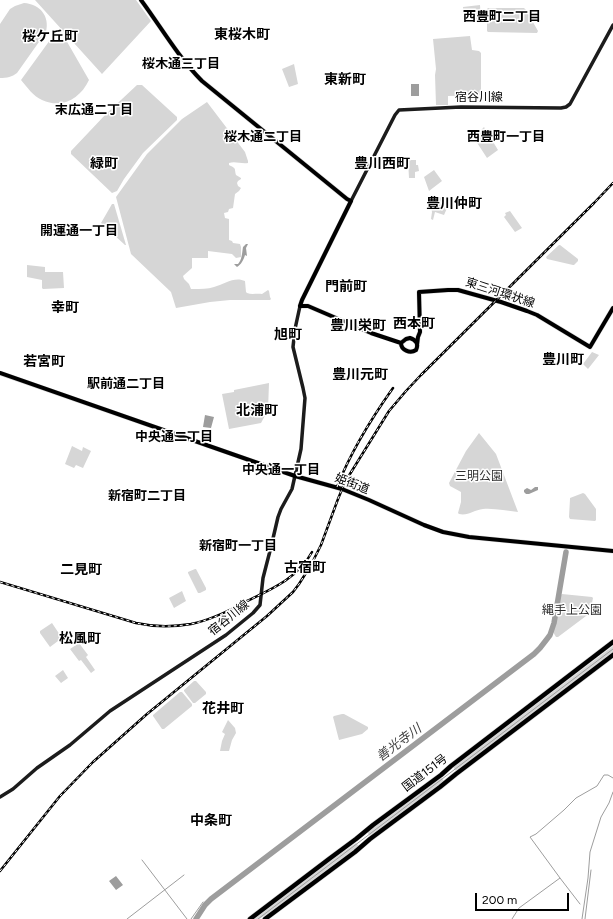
<!DOCTYPE html>
<meta charset="utf-8">
<style>
body{margin:0}
#map{position:relative;width:613px;height:919px;overflow:hidden;background:#fff;font-family:Figtree,sans-serif}
canvas{display:block}
.scale{position:absolute;left:475px;top:893px;width:94px;height:18px;box-sizing:border-box;border:2px solid #000;border-top:0;padding-left:5px;font-size:12px;line-height:14px;white-space:nowrap;color:#000;-webkit-text-stroke:3px #fff;paint-order:stroke}
</style>
<div id="map">
<canvas width="613" height="919"></canvas>
<div class="scale">200 m</div>
</div>
<script>
const g = document.querySelector('canvas').getContext('2d');
g.lineJoin = 'round';
function fill(path, color) {
  g.fillStyle = color;
  g.fill(path, 'evenodd');
}
function stroke(path, color, width, dash) {
  g.strokeStyle = color;
  g.lineWidth = width;
  g.lineCap = dash ? 'butt' : 'round';
  g.setLineDash(dash || []);
  g.stroke(path);
}
function write(font, color, halo, rows, align = 'center') {
  g.font = font + ' Figtree,"Noto Sans JP",sans-serif';
  g.lineWidth = 3;
  g.setLineDash([]);
  g.textBaseline = 'middle';
  g.strokeStyle = halo;
  g.fillStyle = color;
  for (const [text, x, y, turn = 0] of rows) {
    g.save();
    g.translate(x, y);
    g.rotate((+turn || 0) * Math.PI / 180);
    g.textAlign = isNaN(turn) ? turn : align;
    if (halo) g.strokeText(text, 0, 0);
    g.fillText(text, 0, 0);
    g.restore();
  }
}
const green = new Path2D(`
 M35,0H136L151,21L102,74Z
 M24,3C40,4 50,16 46,32L17,73C12,77 7,78 0,78V24L10,9L15,6Z
 M480,5L481,19L464,21L463,7Z
 M488,8H524L526,10L538,31L537,33L488,32L487,31V9Z
 M470,36L472,50L479,51L481,53V95L448,96V105H436L435,75L436,69L433,39Z
 M50,40H66L89,80C80,99 62,109 42,100C33,96 27,87 21,80Z
 M294,64L298,84L289,87L282,69Z
 M137,85H142L177,117V120L143,153L124,179L117,191L112,193L71,154V151L106,114Z
 M207,102L245,152L248,161V163C241,164 235,161 229,163V165C237,169 234,168 236,175L241,178V179L238,181L237,183L238,186L241,188L239,191L235,194L233,208L229,209L228,212L224,213L225,218L229,219V240L232,241L233,243L240,244L241,247V257L236,258L232,254L208,251V258H192V268L183,276L184,279L189,284L191,289H194C200,289 208,289 214,287C224,284 235,276 245,281L246,292L247,293C252,295 257,293 262,294L268,290L269,291L270,297L271,299L270,300H230L210,302L176,308L171,292L131,254L116,197L147,154L182,119Z
 M484,127L498,150L487,158L474,138Z
 M408,160H416V165H418L419,171L415,172V178H409Z
 M434,170L442,181L429,191L424,177Z
 M440,197L448,206L444,215L435,212L433,220L431,219L432,212L430,202Z
 M112,204H114L126,245H125L101,223Z
 M510,211L522,228L515,232L504,217L506,215L505,213Z
 M559,245H560L578,259V261L574,265H573L547,259L546,257Z
 M27,265L45,267V272H63L64,288L43,289L42,288V280L27,277Z
 M592,352L599,355L588,369L583,364Z
 M269,383L268,410L261,423L229,429L222,394L234,392V390Z
 M479,433L496,454L518,512C507,511 494,508 483,509C474,510 468,516 459,514L458,513L461,502V492L450,486L449,483L466,451Z
 M72,446L82,451L83,447L91,451L83,468L76,465L74,468L65,464Z
 M583,493L585,494L596,509V520L595,521L570,519L569,517L570,499V498Z
 M195,569H196L206,588V590L200,593H198L188,573V572Z
 M182,591L186,601L174,608L169,598Z
 M562,594L592,597L593,598L590,613L558,637H556L553,632L556,622L560,596Z
 M52,623L62,638L50,647L40,633V631Z
 M79,643L88,655L86,657L95,670L91,673L81,660L79,661L70,649Z
 M613,646V653L484,751L456,771L453,767Z
 M63,670L68,678L61,683L55,676Z
 M194,681H196L206,692V694L195,703H193L184,691V690Z
 M180,692H182L192,704V706L164,729H162L153,716V715Z
 M342,714H344L368,727V729L362,734L339,740L333,717L334,716Z
 M228,720L235,728L236,733L232,740L229,751H220L222,741L225,734L222,732Z
 M441,777L444,781L397,817L370,836L367,832L414,796L426,789Z
 M356,843L359,846L273,911L259,919H253L325,864L340,854Z`);
const water = new Path2D(`
 M411,84H419V96H411Z
 M246,244H248L246,248L247,256L245,255C244,259 241,265 237,267L234,264H238C242,260 242,253 243,247Z
 M205,415L214,417L211,428L203,427Z
 M535,487H538V490L529,494H526L524,492V490L527,488L531,490Z
 M116,876L123,885L116,890L109,881Z`);
const stream = new Path2D(`
 M142,860L187,919
 M560,878L580,904
 M127,919L184,875
 M191,919L203,902
 M258,919L613,649
 M512,919L519,908L560,878L530,837L536,834L564,810L576,798L597,786L604,775H608L613,778
 M582,919L588,878L590,852L601,817L609,803L613,792
 M585,919L591,870`);
const river = new Path2D(`
 M196,919L205,905L211,899L534,654L540,648L547,639L550,635L554,623L566,552`);
const secondary = new Path2D(`
 M351,201L395,115L399,110L461,107L561,108L566,107L570,104L613,25
 M0,797L13,789L37,768L70,745L110,711L226,635L253,613L260,605L263,578L271,547L278,517L281,509L292,489L301,449L305,398L303,388L293,347L295,329L300,306`);
const primary = new Path2D(`
 M141,0C161,27 178,57 202,81L347,199L351,201L302,300L300,306H308L371,333L401,343
 M410,338C416,340 419,344 416,350C410,354 401,350 401,343L406,339Z
 M417,345L418,337L420,332L419,292L448,290H458L501,302L527,311L537,315L590,347L613,308
 M0,373L295,476L342,489L369,500L424,525L443,532L469,537L613,551`);
const trunk = new Path2D(`
 M250,919L329,859L356,839L373,825L441,775L451,766L613,642
 M265,919L355,852L370,839L440,787L456,774L613,655`);
const rail = new Path2D(`
 M337,487C351,451 371,419 393,388
 M0,582L136,623C154,627 173,627 191,624C211,620 229,611 247,601C272,589 298,578 312,552
 M0,871L60,796L93,762L147,714L267,616L293,592L299,584L311,565L321,545L338,499L345,482L389,411L406,391L421,375L594,203L613,183`);
const streetNames = [
 ["宿谷川線",479,97],
 ["東三河環状線",500,293,18],
 ["姫街道",352,484,21],
 ["宿谷川線",229,618,-39],
 ["国道151号",425,773,-37]
];
const parkNames = [
 ["三明公園",479,476],
 ["縄手上公園",572,610]
];
const neighbourhoodNames = [
 ["西豊町二丁目",502,17],
 ["桜木通三丁目",181,64],
 ["末広通二丁目",94,110],
 ["桜木通二丁目",263,137],
 ["西豊町一丁目",506,137],
 ["開運通一丁目",79,231],
 ["駅前通二丁目",126,384],
 ["中央通二丁目",174,437],
 ["中央通一丁目",281,470],
 ["新宿町二丁目",147,496],
 ["新宿町一丁目",238,546]
];
const waterNames = [
 ["善光寺川",399,743,-37]
];
const quarterNames = [
 ["東桜木町",242,35],
 ["桜ケ丘町",50,37],
 ["東新町",345,80],
 ["緑町",104,164],
 ["豊川西町",382,164],
 ["豊川仲町",454,204],
 ["門前町",346,287],
 ["幸町",65,308],
 ["西本町",414,324],
 ["豊川栄町",358,326],
 ["旭町",288,335],
 ["豊川町",563,360],
 ["若宮町",44,362],
 ["豊川元町",360,375],
 ["北浦町",257,411],
 ["古宿町",305,568],
 ["二見町",81,570],
 ["松風町",80,639],
 ["花井町",223,709],
 ["中条町",211,821]
];
fill(green, '#d6d6d6');
fill(water, '#9d9d9d');
stroke(stream, '#9d9d9d', 1);
stroke(river, '#9d9d9d', 5.5);
stroke(primary, '#dbdbdb', 5);
stroke(trunk, '#dbdbdb', 5.5);
stroke(secondary, '#1c1c1c', 3.5);
stroke(primary, '#000', 4);
stroke(trunk, '#000', 4.5);
stroke(rail, '#000', 2.5);
stroke(rail, '#fff', 1, [3]);
write('12px', '#000', '#fff', streetNames);
write('12px', '#2d2d2d', '#fff', parkNames);
write('bold 13px', '#000', '#fff', neighbourhoodNames);
write('italic 13px', '#3e3e3e', '#fff', waterNames);
write('bold 14px', '#000', '#fff', quarterNames);
</script>
